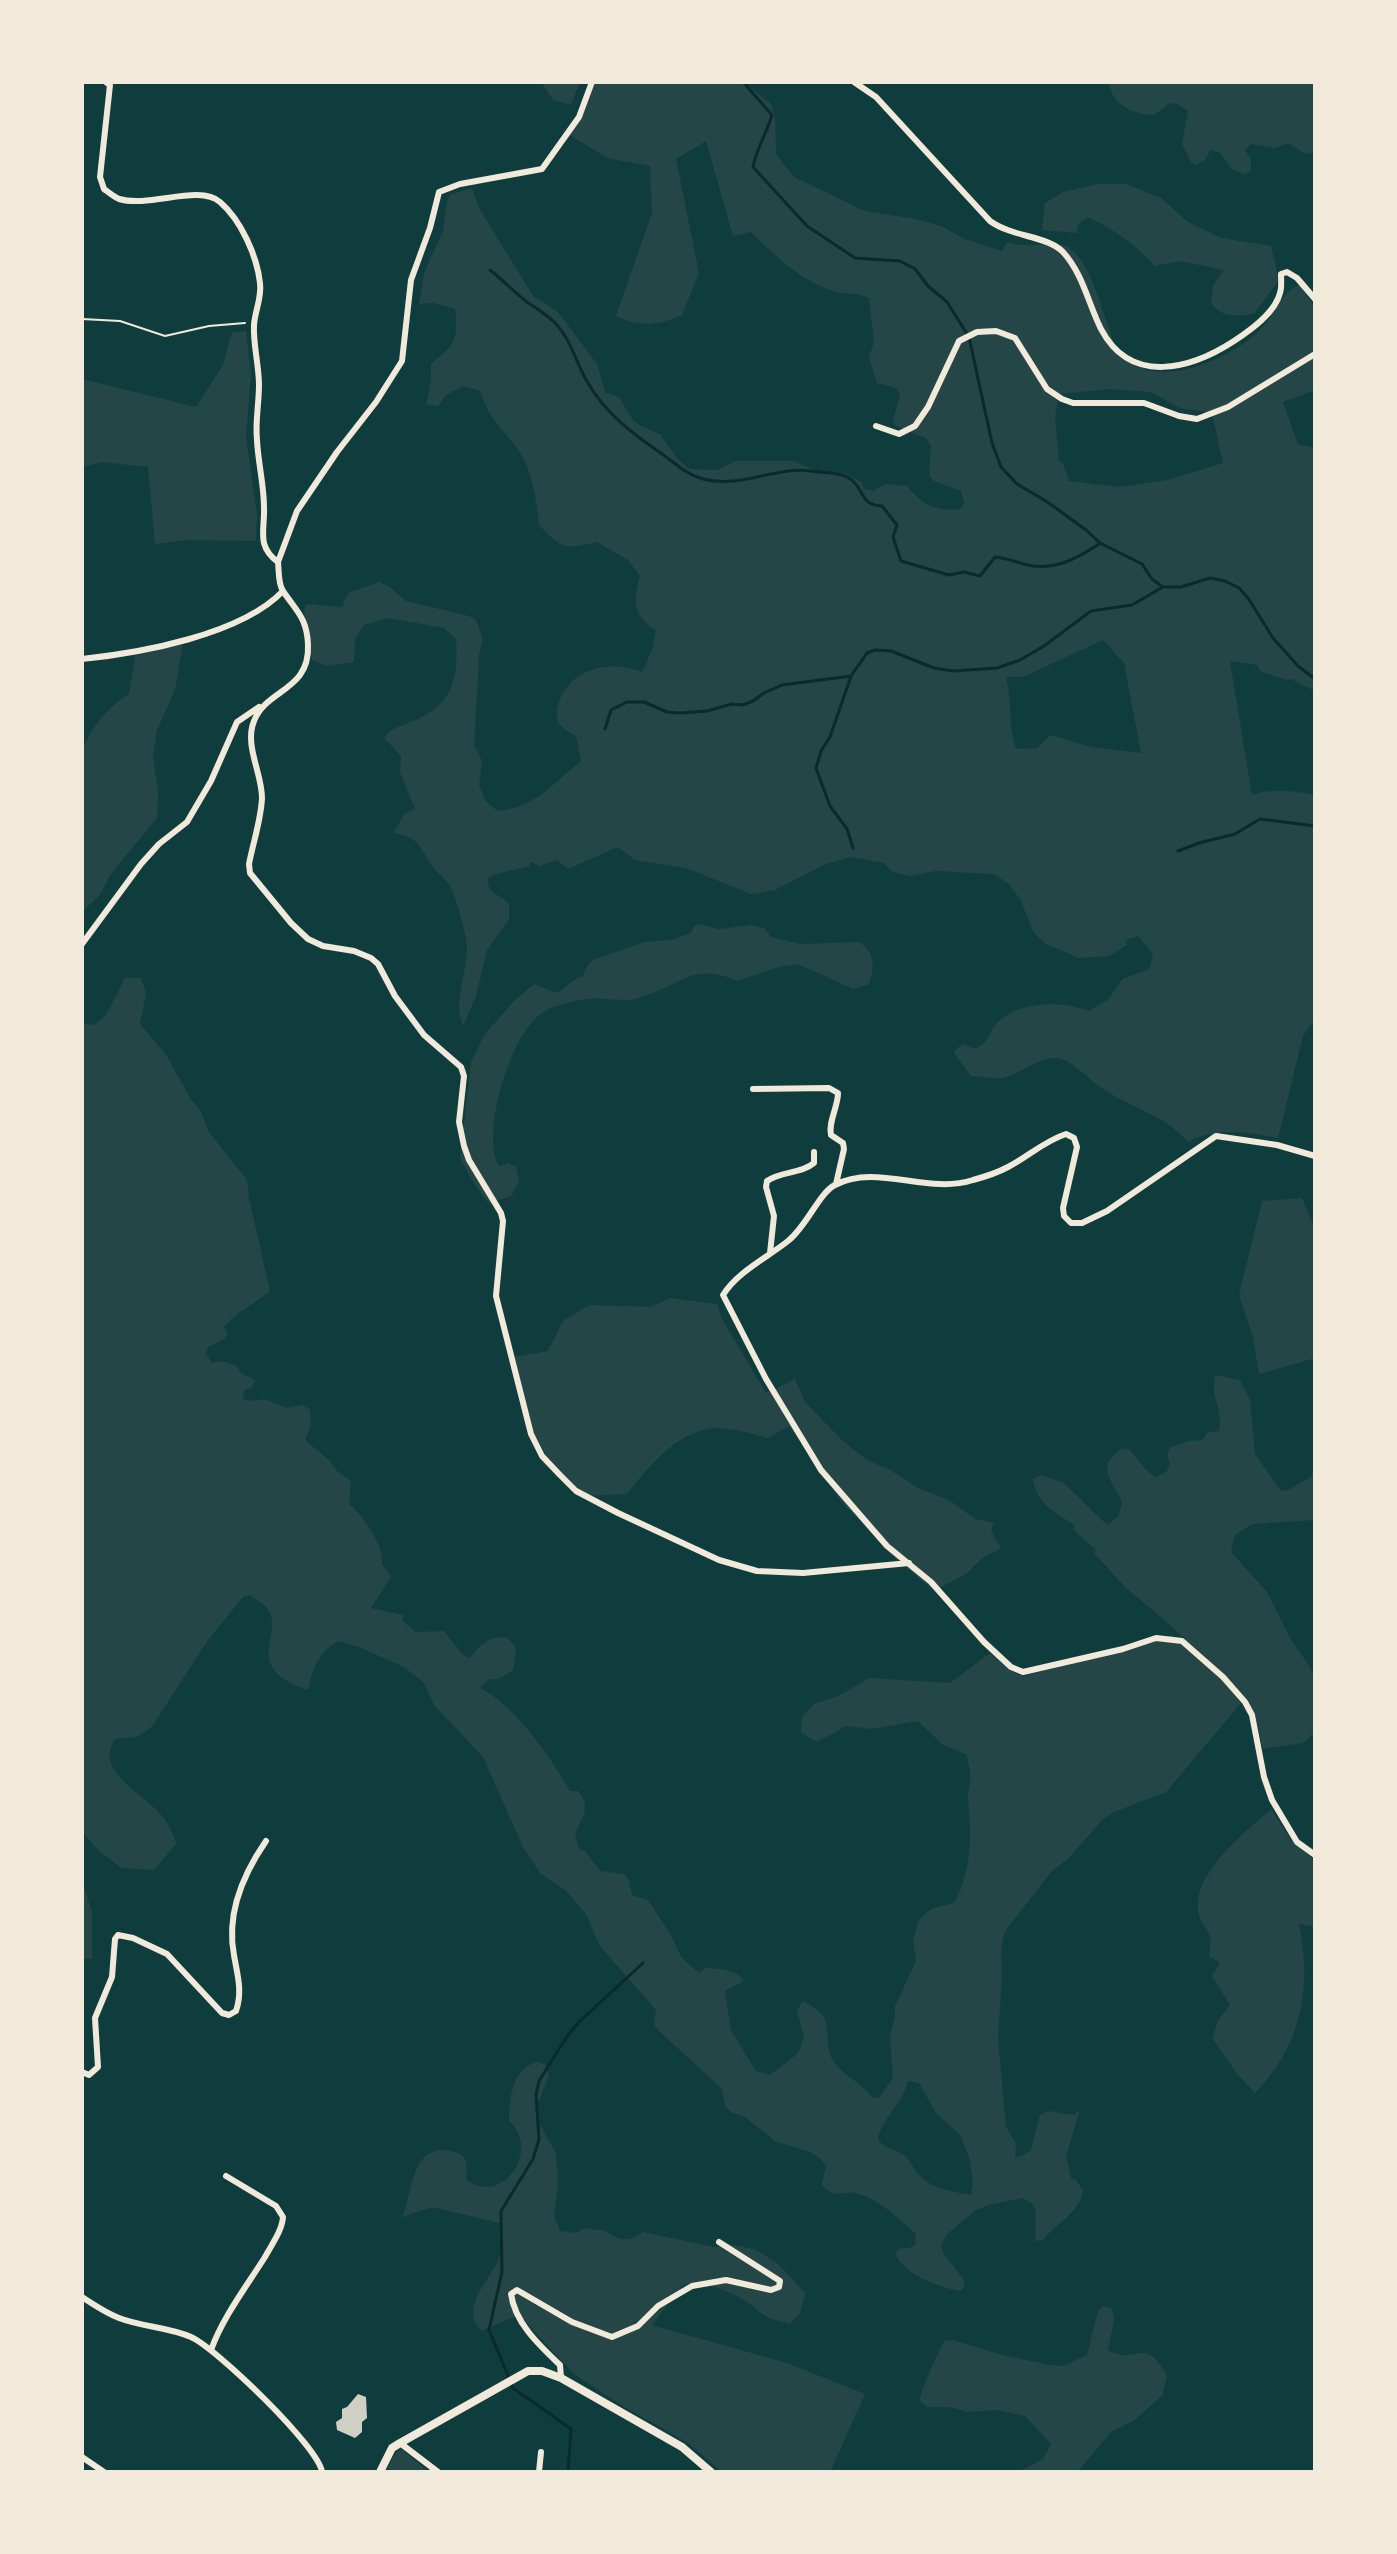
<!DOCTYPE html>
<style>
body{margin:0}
#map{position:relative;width:1397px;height:2554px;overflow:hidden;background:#0f3d3e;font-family:Montserrat,sans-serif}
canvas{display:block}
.frame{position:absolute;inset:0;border:84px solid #f1e9da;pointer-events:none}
</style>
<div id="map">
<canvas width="1397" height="2554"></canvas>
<div class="frame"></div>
</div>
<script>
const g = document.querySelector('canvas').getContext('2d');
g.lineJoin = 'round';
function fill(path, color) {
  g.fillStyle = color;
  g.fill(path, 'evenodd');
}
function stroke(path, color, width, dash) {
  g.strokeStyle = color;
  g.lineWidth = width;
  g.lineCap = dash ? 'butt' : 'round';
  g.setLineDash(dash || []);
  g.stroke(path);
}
const green = new Path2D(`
 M541,82H580L571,105L553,100Z
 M595,82H743L771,104L775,117L776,154L794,177L865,211L916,219L941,226L965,239L1002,251L1007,242C1025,248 1042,243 1061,245C1089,248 1104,319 1114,342C1140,400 1230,361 1261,329C1273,317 1284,288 1300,285L1315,308V390L1283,402L1298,444L1315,448V691L1291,679L1286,680L1260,671L1257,665L1230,661L1252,795C1271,788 1295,791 1315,795V1019L1303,1036L1278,1138C1247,1132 1217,1127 1188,1142C1161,1111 1125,1107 1095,1083C1083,1074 1070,1058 1054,1058C1035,1059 1020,1075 1002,1078C993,1079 981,1076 971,1076L954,1053L957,1048L965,1044L974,1049C991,1043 987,1033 998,1022C1021,1000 1062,1001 1089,1011L1109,999L1122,979L1150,969L1153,954L1138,936L1126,940L1127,945L1109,956L1079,958L1046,944L1034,933L1020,899L1009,884L994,874L936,871L910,876L893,872L884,863L851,857L826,864L775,890L751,894L686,868L635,860L618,847L568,869L557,860L540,866L531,862L529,866L493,875L488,879C487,896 501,893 509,904V919L487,950L476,996L463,1026C452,1000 468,973 467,946C466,933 456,896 450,886C446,879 438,874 433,867C419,847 420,837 393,833L405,813L415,809L400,772L401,756L384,738C391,727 400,727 411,722C452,706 459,680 456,639L444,628L388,618L364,625L355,639L354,662L327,666L312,660L304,610L306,604L342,607L348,593L379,582L390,587L406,601L469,616L476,620L483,639L479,655L474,745L482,761L479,785L485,800L497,811C536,808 554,782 581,761L576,736C571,733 564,729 560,725C556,719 556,713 558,706C567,669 609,659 642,672L652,650L656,630C632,616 633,600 640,576L628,560L597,542C564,549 563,550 539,525C536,498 532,465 513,443C497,423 489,417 480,391L463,386L446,395L438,406L426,405L431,380V364C454,345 459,340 455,309L433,303L419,304L424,273L443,231L447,202L450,195L472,188L479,208L533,296L558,312L597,364L605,392L619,397L632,419L639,425L660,434L676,457L689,469L717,470L735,461H794L823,474L844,473L862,482L864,489L874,491L885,484L907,486C922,505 936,512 960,509L964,503L961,491L934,481L929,476L931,446L926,438L895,426L893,421L900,394L896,388L877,383L869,357L874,342L869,298C857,292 845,295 833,291C801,281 774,255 751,232L733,236L706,141L676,159L699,273L682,315C659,325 639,328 616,316L652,213L650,166L607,158L570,135L584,112ZM1110,389L1151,392L1180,408L1212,413L1223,463L1167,480L1120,487L1069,481L1063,464L1059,460L1055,417L1059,394ZM1103,640L1124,663L1141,753L1091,747L1051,735L1037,748L1016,749C1008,726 1012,701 1006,677H1023Z
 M1109,82H1315V152L1306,154L1288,143L1275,148L1251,144L1245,150L1251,160V171L1244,174L1230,168C1225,159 1221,150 1210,150L1205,160L1196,165L1191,163L1182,144L1188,111L1177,104L1170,103L1154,115C1133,114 1111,105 1109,82Z
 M1098,184H1126L1161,198L1188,222L1221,238L1271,246L1279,280L1254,314C1238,316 1221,318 1211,303L1213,285L1224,270L1180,261L1155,266C1136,245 1114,229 1087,217L1078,224L1076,233L1042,230L1045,203L1063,192Z
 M246,331L251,374L246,438L257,514L256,541L187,540L155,544L148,467L102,462L82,467V379L196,407L223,365L232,332Z
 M183,644L175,690L157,730L153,756L158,792L157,818L110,875L100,895L82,912V750C93,725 106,709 129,694L135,656Z
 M699,924L719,929L751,925L764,928L771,937L801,944L858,942C875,950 875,968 869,984L853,989L798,964L779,967L737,981C694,961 679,986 639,998C623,1003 605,997 589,999C575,1000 554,1005 542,1013C511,1033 480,1133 499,1166L508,1163L516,1167L519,1181L511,1196L489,1204L471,1179L460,1158L471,1062L484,1035L514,1001L534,984L556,993C567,988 570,980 582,977L589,963L596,959L644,942L671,940L691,933L694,926Z
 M125,978H141L146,993L140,1024L167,1056L190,1098L201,1111L208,1131L247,1180L249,1198L270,1291C255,1304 237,1311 224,1327L228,1334L223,1340L208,1347L206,1354L212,1363L222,1361L237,1366L241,1373L255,1380L252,1387L245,1390L242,1399L249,1401L265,1399L287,1408L303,1405L310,1410L311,1426L305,1440L329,1460L338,1472L351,1481L349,1504C362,1514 386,1548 382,1564L391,1577L371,1608L403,1615V1621L416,1632L444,1631L462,1654L470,1658C480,1645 490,1634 508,1638L516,1648L513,1670L499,1679H489L480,1688C514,1704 551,1758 570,1791H578C592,1807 582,1817 575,1834L579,1848L586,1852L600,1871L624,1874L629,1880L632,1895L648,1900L671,1935L681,1957L699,1973L705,1968C719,1969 736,1968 744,1981L725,1991L731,2030L756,2071L770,2075L796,2055L800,2049L804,2037L797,2010L803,2001C840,2020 820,2032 832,2059C839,2073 861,2082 872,2097L879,2098L893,2078L890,2037L895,2016V2006L916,1961L913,1941L919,1919L933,1908L954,1903C972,1870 972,1835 968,1799C967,1792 970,1787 970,1780C971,1772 968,1763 967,1755L942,1744L918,1721L872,1729L846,1726L817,1742L801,1733L802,1717L814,1704L838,1696L870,1678L950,1683L990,1653L1011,1671L1023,1676L1128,1650L1172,1635L1215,1672L1241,1703L1166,1792L1114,1812L1102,1820L1069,1858L1052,1871L1005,1931L1001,1950L1002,1977L998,2038L1006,2127L1016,2144L1015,2157L1023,2155L1031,2150L1040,2115L1048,2111L1074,2115L1080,2110L1066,2156L1071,2178L1076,2180L1083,2191C1078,2215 1058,2221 1043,2240L1035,2241L1036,2211L1032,2203L1023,2198L988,2205L976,2210L947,2234L941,2246L944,2254L964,2280V2288L960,2291C936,2286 908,2277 895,2254L899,2249L913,2247L916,2244L915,2233C898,2218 879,2199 856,2193C844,2190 835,2200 822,2185L826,2166L821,2159L810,2152L775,2141L745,2117L731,2112L725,2106L722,2089L658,2030L654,2024L656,2010L599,1945L586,1914L565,1890L540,1873L523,1847L483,1757L434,1705L424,1683L404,1667L359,1647L338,1641C319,1652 312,1669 308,1690C237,1666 289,1633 266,1607C262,1603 255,1599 250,1595L243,1597L208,1640L151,1728L136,1737L115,1739C92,1774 150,1795 166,1821C170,1827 173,1836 177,1843L154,1870L121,1868L97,1849L82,1831V1023L94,1025L106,1015ZM908,2081L919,2083L936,2113L960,2135L969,2157L973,2182L971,2195C951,2191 934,2190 919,2175C913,2169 911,2160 904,2155C894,2148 885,2150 878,2139C881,2120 903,2103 908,2081Z
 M1302,1198L1315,1229V1358L1259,1374L1253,1337L1239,1295L1262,1201Z
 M670,1298L717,1304L722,1319L766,1393L795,1379L805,1402L843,1441L867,1460L890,1470L918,1488L949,1500L975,1519L994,1523L991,1531L1001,1548L981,1559L966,1574L934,1591L895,1558L840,1500L789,1426L768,1438C752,1434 733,1428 717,1428C678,1430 650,1465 627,1494L587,1496L543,1464L545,1453L535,1437L513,1357L548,1351L563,1321L589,1305L650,1307Z
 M1215,1375L1240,1380L1250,1400L1255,1454L1281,1491L1288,1490L1312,1476L1315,1456V1520L1252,1524L1235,1535L1231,1552L1267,1592L1291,1640L1310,1667L1315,1680V1732L1303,1743L1263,1749L1255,1715L1246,1698L1169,1624L1125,1587L1094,1553L1096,1550L1073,1530L1075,1525C1055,1513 1036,1503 1033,1479L1042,1475L1064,1483L1107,1525L1118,1517L1122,1503C1113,1480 1094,1467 1122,1448L1130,1450L1146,1470L1156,1477L1167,1471L1170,1464L1167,1455L1170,1447L1189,1441L1203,1440L1207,1433L1219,1431C1224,1409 1210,1399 1215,1375Z
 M1271,1809L1290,1839L1315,1861V1927L1299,1924C1312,1987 1302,2045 1255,2093L1238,2075L1212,2038L1219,2019L1230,2005L1212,1976L1220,1963L1209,1956C1210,1951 1211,1943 1210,1937C1208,1926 1199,1925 1198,1909C1195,1870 1245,1833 1271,1809Z
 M82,1882L92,1911V1959H82Z
 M538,2062L546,2065L549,2076L536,2108V2117L556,2154L558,2182L554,2216L560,2231L577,2233L584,2228L605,2231L620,2239H630L643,2232L714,2247L728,2244L755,2249L777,2263L805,2293L800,2313L790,2324C784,2322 777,2321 771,2319C760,2314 754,2306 744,2300C729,2291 698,2278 682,2286L652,2325L787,2363L865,2394L830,2472H722L688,2443L621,2405L574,2374L519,2315L481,2331C457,2303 496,2278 502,2249C503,2242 501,2231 500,2223L432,2207L402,2217C414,2191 410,2140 455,2152C469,2155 467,2168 466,2179C502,2208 542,2150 509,2121C509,2099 512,2067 538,2062Z
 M1103,2306L1112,2308L1114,2320L1108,2350C1139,2367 1143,2333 1167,2376L1162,2396L1133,2421L1111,2432L1078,2471L1018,2472L1043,2459L1051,2444L1025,2416L997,2410L968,2412L950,2407H927L920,2401C919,2392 939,2352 944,2341L953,2340L1002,2355L1050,2365L1063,2366L1087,2355L1098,2311Z
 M401,2449L429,2472H386L395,2454Z`);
const stream = new Path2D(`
 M743,82L772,115C767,133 756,149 753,167L807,226L855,258L900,261L915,269L928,286L947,302L969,337L992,443L1001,467L1017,484L1046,501L1086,530L1100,543L1142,564L1152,579L1163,587H1181L1210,578L1225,581L1239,588L1248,598L1273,638L1298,666L1315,679
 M490,270C503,280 514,292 527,302C537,309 548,315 556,324C572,341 576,364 588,383C606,414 633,434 662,454C675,463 687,475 703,479C740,489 775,466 811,471C823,473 837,472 847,477C865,486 858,505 882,506L897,525L893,537L901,561L949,575L964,572L980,576L995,557C1008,558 1020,564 1033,566C1059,569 1079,557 1099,544
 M851,676L830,737L821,751L816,768L830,806L847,829L853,848
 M605,729L611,710L627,702H644L667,712L680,713L707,711L732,704L743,705L753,701L764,693L782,685L851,676L867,653L875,650L891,651L934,668L953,671L997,668L1020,660L1044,646L1091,611L1132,605L1163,587
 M1178,851L1199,843L1235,834L1260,819L1315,826
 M568,2472L571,2429L513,2388L489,2330L502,2272L501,2211L533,2159L539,2139L536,2095L539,2081L566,2038L579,2022L643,1963`);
const building = new Path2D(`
 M358,2394L366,2397L367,2418L362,2422V2432L355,2438L337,2430L336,2422L342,2418V2409L347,2407Z`);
const path = new Path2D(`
 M82,319L120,321L165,336L209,326L245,323`);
const minor = new Path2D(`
 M106,82L110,85L100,177L104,189C108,192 114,197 119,199C150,208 199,184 220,202C241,220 257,256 260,283C262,298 255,310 254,325C253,345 259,365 259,385C259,404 255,422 257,440C258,462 264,485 264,507C265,530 256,546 278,562C279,571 278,584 283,591C297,612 307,618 308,645C310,691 266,689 254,721C244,745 262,773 262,798C261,820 253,843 249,864L250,873L291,923L308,939L323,946L354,951L371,958L378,964L395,996L424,1035L461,1067L464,1076L459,1122L464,1146L469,1160L501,1213L503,1221L496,1296L531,1434L542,1456L560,1475L576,1491L618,1513L719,1560L757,1571L803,1573L909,1563
 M854,82L876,97L990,221C1012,237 1048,236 1063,252C1083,274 1088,303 1101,329C1131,386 1191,369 1234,341C1251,330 1275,313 1280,293C1282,287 1281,280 1281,274L1287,272L1297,278L1315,299
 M876,426L899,434L915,426L928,407L959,341L977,332L996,331L1015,338L1047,389L1062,399L1073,403H1144L1179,416L1197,419L1228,407L1315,354
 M278,562L297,511L337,452L376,402L402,361L411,280L430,228L439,192L460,184L542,169L579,117L592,82
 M82,659C140,653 241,635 283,591
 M82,944L141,864L159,844L187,822L211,781L237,722L259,707
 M753,1089L829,1088L838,1093C838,1107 828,1122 831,1135L843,1143L844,1149L836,1184
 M1315,1156L1277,1145L1216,1136L1107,1211L1082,1223H1071L1064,1216L1063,1208L1077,1147L1074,1138L1066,1134C1044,1141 1028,1157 1008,1167C997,1173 984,1177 973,1180C927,1195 877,1163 835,1185C819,1193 807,1226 788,1241C768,1257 737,1272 723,1295L766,1379L821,1470L887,1546L931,1582L984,1642L1011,1667L1023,1672L1123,1649L1156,1638L1182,1641L1223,1677L1245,1702L1252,1715L1264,1777L1272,1800L1297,1842L1315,1855
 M770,1253L774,1216L766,1187L767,1181C781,1171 801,1174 814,1163V1152
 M82,2072L89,2075L98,2067L95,2018L112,1977L115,1939L118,1935L133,1938L167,1954L222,2013L229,2015L236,2011C243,1991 237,1974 234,1955C226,1914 244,1873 266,1841
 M82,2297C94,2305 106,2313 119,2318C142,2327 168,2327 191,2337C216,2348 319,2447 322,2472
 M211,2350C223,2317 246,2287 265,2257C272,2244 282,2231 283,2217L276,2206L226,2176
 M561,2378L560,2365C539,2345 515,2323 511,2294L517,2290L572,2322L612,2337L638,2326L658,2306L692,2286L726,2280L771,2290L779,2287L780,2281L719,2242
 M400,2443L438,2472
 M82,2457L104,2472
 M539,2472L541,2452`);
const tertiary = new Path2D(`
 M380,2472L392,2448L400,2443L528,2371H542L561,2378L682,2447L711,2472`);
fill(green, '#244646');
stroke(stream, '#0a2a2b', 3);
fill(building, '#cfcfc3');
stroke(path, '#f1e9da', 2);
stroke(minor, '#f1e9da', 6);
stroke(tertiary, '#f1e9da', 8);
</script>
